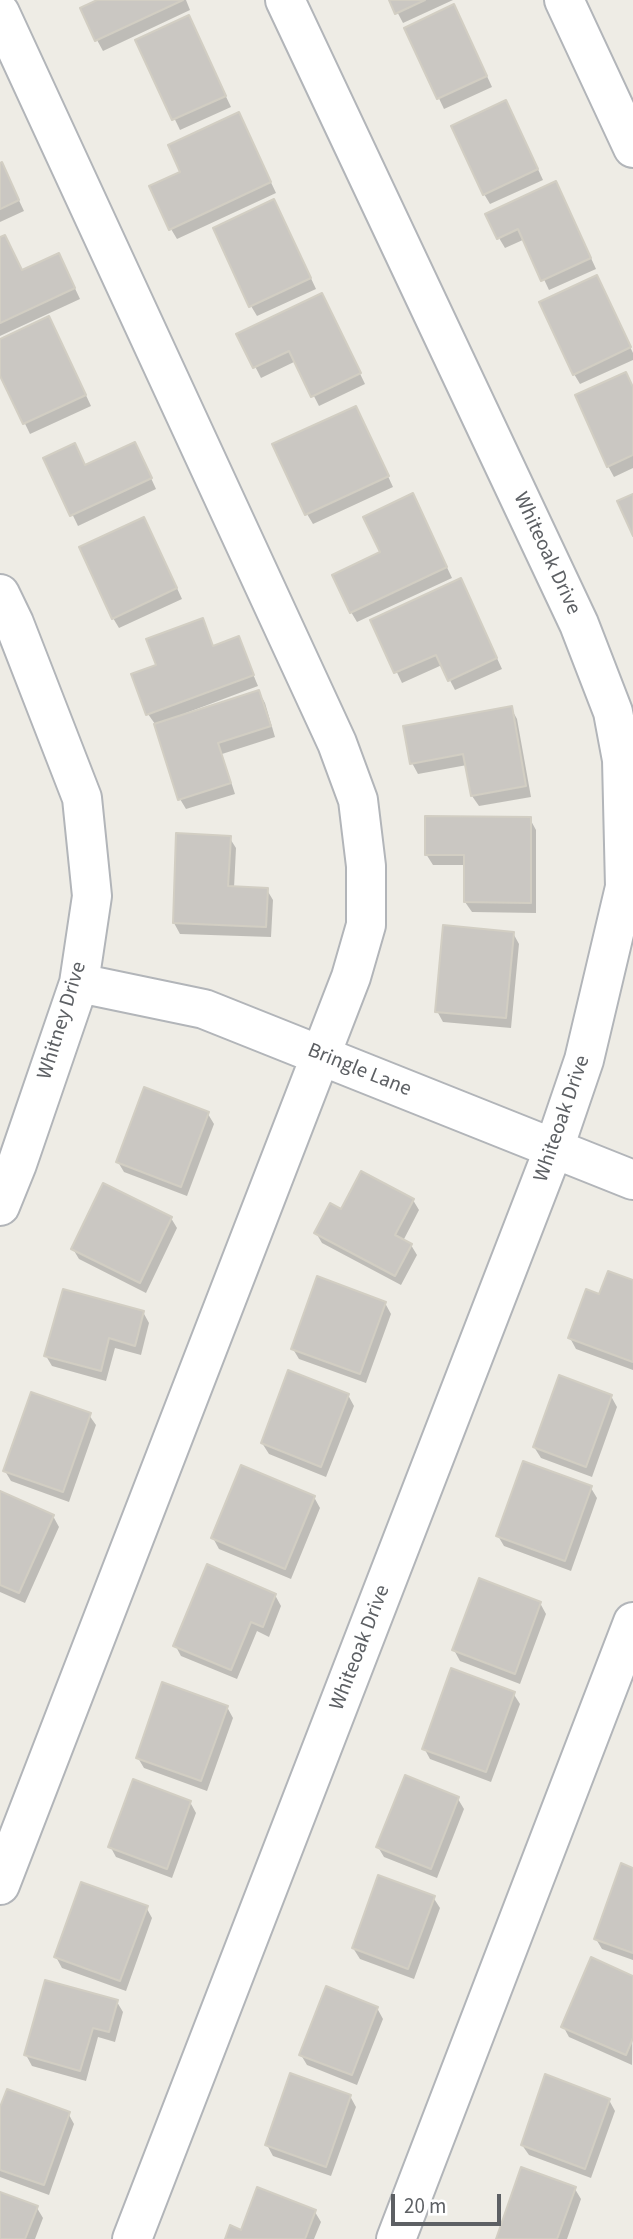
<!DOCTYPE html>
<style>
body{margin:0}
#map{position:relative;width:633px;height:2239px;overflow:hidden;background:#eeece5;font-family:"Source Sans 3",sans-serif}
canvas{display:block}
.scale{position:absolute;left:391px;top:2194px;width:110px;height:32px;box-sizing:border-box;border:4px solid #5d6064;border-top:0;padding-left:9px;font-size:21px;line-height:24px;white-space:nowrap;color:#5d6064;-webkit-text-stroke:5px #fff;paint-order:stroke}
</style>
<div id="map">
<canvas width="633" height="2239"></canvas>
<div class="scale">20 m</div>
</div>
<script>
const g = document.querySelector('canvas').getContext('2d');
g.lineJoin = 'round';
function fill(path, color) {
  g.fillStyle = color;
  g.fill(path, 'evenodd');
}
function stroke(path, color, width, dash) {
  g.strokeStyle = color;
  g.lineWidth = width;
  g.lineCap = dash ? 'butt' : 'round';
  g.setLineDash(dash || []);
  g.stroke(path);
}
function write(font, color, halo, rows, align = 'center') {
  g.font = font + ' "Source Sans 3",sans-serif';
  g.lineWidth = 5;
  g.setLineDash([]);
  g.textBaseline = 'middle';
  g.strokeStyle = halo;
  g.fillStyle = color;
  for (const [text, x, y, turn = 0] of rows) {
    g.save();
    g.translate(x, y);
    g.rotate((+turn || 0) * Math.PI / 180);
    g.textAlign = isNaN(turn) ? turn : align;
    if (halo) g.strokeText(text, 0, 0);
    g.fillText(text, 0, 0);
    g.restore();
  }
}
const shadow = new Path2D(`
 M99,0H186L190,10L103,51L97,40Z
 M391,0H453L403,23Z
 M460,17L492,87L444,109L406,29Z
 M192,26L231,107L180,130L137,41Z
 M512,113L543,180L490,204L484,194Z
 M244,125L276,193L177,239L171,229Z
 M0,165L7,175L24,211L0,222Z
 M562,194L596,269L549,290L525,239L505,248L499,238Z
 M280,212L316,289L257,316L251,306Z
 M0,239L22,272L64,265L80,299L0,336Z
 M602,288L633,353V360L580,384L574,374Z
 M327,305L365,384L319,406L296,361L261,378L239,335Z
 M55,329L91,406L30,434L0,372V341Z
 M633,388V468L614,477L608,466Z
 M361,418L393,487L313,524L307,514Z
 M140,454L156,489L78,526L45,458L85,467Z
 M418,506L452,578L357,622L351,612L382,553Z
 M150,529L182,599L119,628L113,618Z
 M466,591L502,669L455,690L442,665L402,683L372,620Z
 M202,620L214,647L238,638L258,686L186,713L187,715L259,692L265,703L275,737L222,754L235,794L186,809L180,799L155,724L148,714L158,666Z
 M511,708L517,719L531,797L479,806L472,796L467,765L418,774L412,763Z
 M530,819L536,830V913L472,912L465,902L466,865H433L426,854Z
 M229,837L236,848L234,888L267,890L273,900L271,937L180,934L174,923Z
 M513,933L519,944L511,1028L443,1022L437,1011Z
 M208,1114L214,1124L187,1196L124,1172L118,1162Z
 M413,1200L419,1210L403,1241L411,1245L417,1255L401,1285L322,1243L316,1233L342,1211Z
 M171,1218L177,1228L146,1293L79,1259L73,1249Z
 M633,1282V1370L576,1349L570,1338L600,1296Z
 M385,1303L391,1314L366,1383L299,1359L293,1349Z
 M143,1312L149,1323L141,1355L115,1348L106,1381L52,1366L46,1356Z
 M348,1395L354,1406L326,1477L269,1454L262,1443Z
 M611,1396L617,1407L592,1477L541,1458L534,1447Z
 M89,1415L96,1425L69,1502L11,1481L5,1471Z
 M591,1488L597,1498L571,1571L504,1546L498,1536Z
 M0,1493L53,1516L59,1527L25,1603L0,1592Z
 M314,1497L320,1508L291,1579L219,1549L213,1538Z
 M275,1595L281,1606L269,1637L257,1631L237,1679L181,1656L175,1645Z
 M540,1603L546,1614L520,1684L460,1661L454,1650Z
 M513,1693L520,1704L491,1782L430,1759L424,1748Z
 M227,1707L233,1718L207,1791L144,1768L138,1758Z
 M458,1799L464,1809L437,1878L384,1857L378,1847Z
 M190,1802L196,1813L172,1878L116,1857L110,1846Z
 M633,1870V1960L602,1949L596,1939Z
 M433,1897L440,1908L414,1979L360,1959L353,1948Z
 M146,1907L152,1918L126,1991L62,1968L56,1957Z
 M633,1977L632,2065L569,2037L563,2026Z
 M117,2002L123,2012L115,2042L98,2037L86,2081L32,2066L26,2055Z
 M377,2008L383,2019L357,2085L307,2065L301,2055Z
 M350,2096L356,2107L331,2176L273,2156L267,2145Z
 M609,2100L615,2111L591,2178L529,2155L522,2145Z
 M0,2113H68L74,2124L49,2195L0,2177Z
 M575,2189L581,2199L567,2239H497Z
 M0,2194L37,2208L43,2218L35,2239H0Z
 M315,2212L321,2222L314,2239H227L242,2232Z`);
const building = new Path2D(`
 M97,0H183L95,41L80,8Z
 M389,0H425L395,14Z
 M454,4L487,76L437,99L404,28Z
 M189,15L226,96L172,120L135,40Z
 M506,100L538,169L483,195L451,126Z
 M239,112L271,182L169,230L149,186L180,172L168,145Z
 M2,162L19,200L0,209V163Z
 M556,181L591,258L541,281L518,229L497,239L485,214Z
 M274,199L311,278L249,307L213,228Z
 M5,235L22,270L59,253L75,288L0,323V237Z
 M597,275L631,347L573,375L539,302Z
 M322,293L361,373L311,397L289,351L253,368L236,334Z
 M49,316L86,395L23,424L0,376V339Z
 M626,372L633,387V455L607,467L575,395Z
 M356,406L389,476L305,515L272,444Z
 M135,442L152,478L70,516L43,458L75,443L85,465Z
 M413,493L447,567L350,613L332,575L380,552L363,517Z
 M633,494V536L617,501Z
 M144,517L177,588L112,619L79,547Z
 M461,578L497,658L448,681L436,655L394,673L370,620Z
 M203,618L213,646L239,636L254,675L146,715L131,674L156,665L146,639Z
 M259,690L271,726L218,743L231,783L178,800L154,724Z
 M512,706L526,786L471,796L463,754L410,764L403,726Z
 M425,816L531,817V903L464,902V855H425Z
 M176,833L231,836L228,886L268,888L266,927L173,923Z
 M443,925L514,932L506,1018L435,1012Z
 M144,1087L209,1112L181,1187L116,1162Z
 M361,1171L414,1199L395,1235L412,1244L395,1276L314,1233L330,1203L341,1209Z
 M103,1183L172,1217L140,1283L71,1249Z
 M608,1271L633,1280V1362L568,1338L586,1289L599,1294Z
 M317,1276L386,1302L360,1374L291,1349Z
 M63,1289L144,1311L135,1346L109,1338L101,1371L44,1356Z
 M288,1370L349,1394L321,1467L261,1443Z
 M559,1375L612,1395L586,1467L533,1447Z
 M31,1392L91,1413L63,1492L3,1471Z
 M523,1461L592,1486L565,1561L496,1536Z
 M241,1465L315,1496L285,1569L211,1538Z
 M0,1491L54,1515L19,1593L0,1585Z
 M207,1564L276,1594L263,1627L251,1622L231,1670L173,1646Z
 M479,1578L541,1602L515,1674L452,1650Z
 M451,1668L515,1692L486,1772L422,1749Z
 M162,1682L228,1706L201,1781L136,1758Z
 M405,1775L459,1797L431,1869L376,1847Z
 M133,1779L191,1801L167,1869L108,1847Z
 M621,1863L633,1868V1953L594,1939Z
 M378,1875L435,1896L408,1969L352,1948Z
 M81,1882L148,1906L120,1981L54,1957Z
 M591,1957L633,1976V2038L626,2055L561,2027Z
 M45,1980L118,2000L109,2032L93,2028L80,2071L24,2055Z
 M326,1986L378,2007L352,2075L299,2055Z
 M290,2073L351,2095L326,2167L265,2145Z
 M545,2074L610,2099L585,2169L521,2145Z
 M7,2089L70,2112L44,2185L0,2170V2107Z
 M521,2167L576,2187L557,2239H496Z
 M257,2187L316,2210L305,2239H225L230,2225L241,2230Z
 M0,2192L38,2206L25,2239H0Z`);
const minor = new Path2D(`
 M564,0L633,148
 M0,13L337,743L358,800L366,866V925L351,977L0,1885
 M0,594L14,623L82,798L92,896L79,983L17,1164L0,1206
 M79,983L204,1009L633,1180
 M132,2239L554,1148L584,1060L625,887L622,760L613,712L579,624L285,0
 M396,2239L633,1622`);
const streetNames = [
 ["Whiteoak Drive",546,554,65],
 ["Whitney Drive",63,1021,-73],
 ["Bringle Lane",359,1071,22],
 ["Whiteoak Drive",563,1119,-71],
 ["Whiteoak Drive",361,1648,-69]
];
fill(shadow, '#0003');
fill(building, '#cac7c2');
stroke(building, '#d2cec3', 2);
stroke(minor, '#b2b5b9', 42);
stroke(minor, '#fff', 38);
write('21px', '#5d6064', '#fff', streetNames);
</script>
